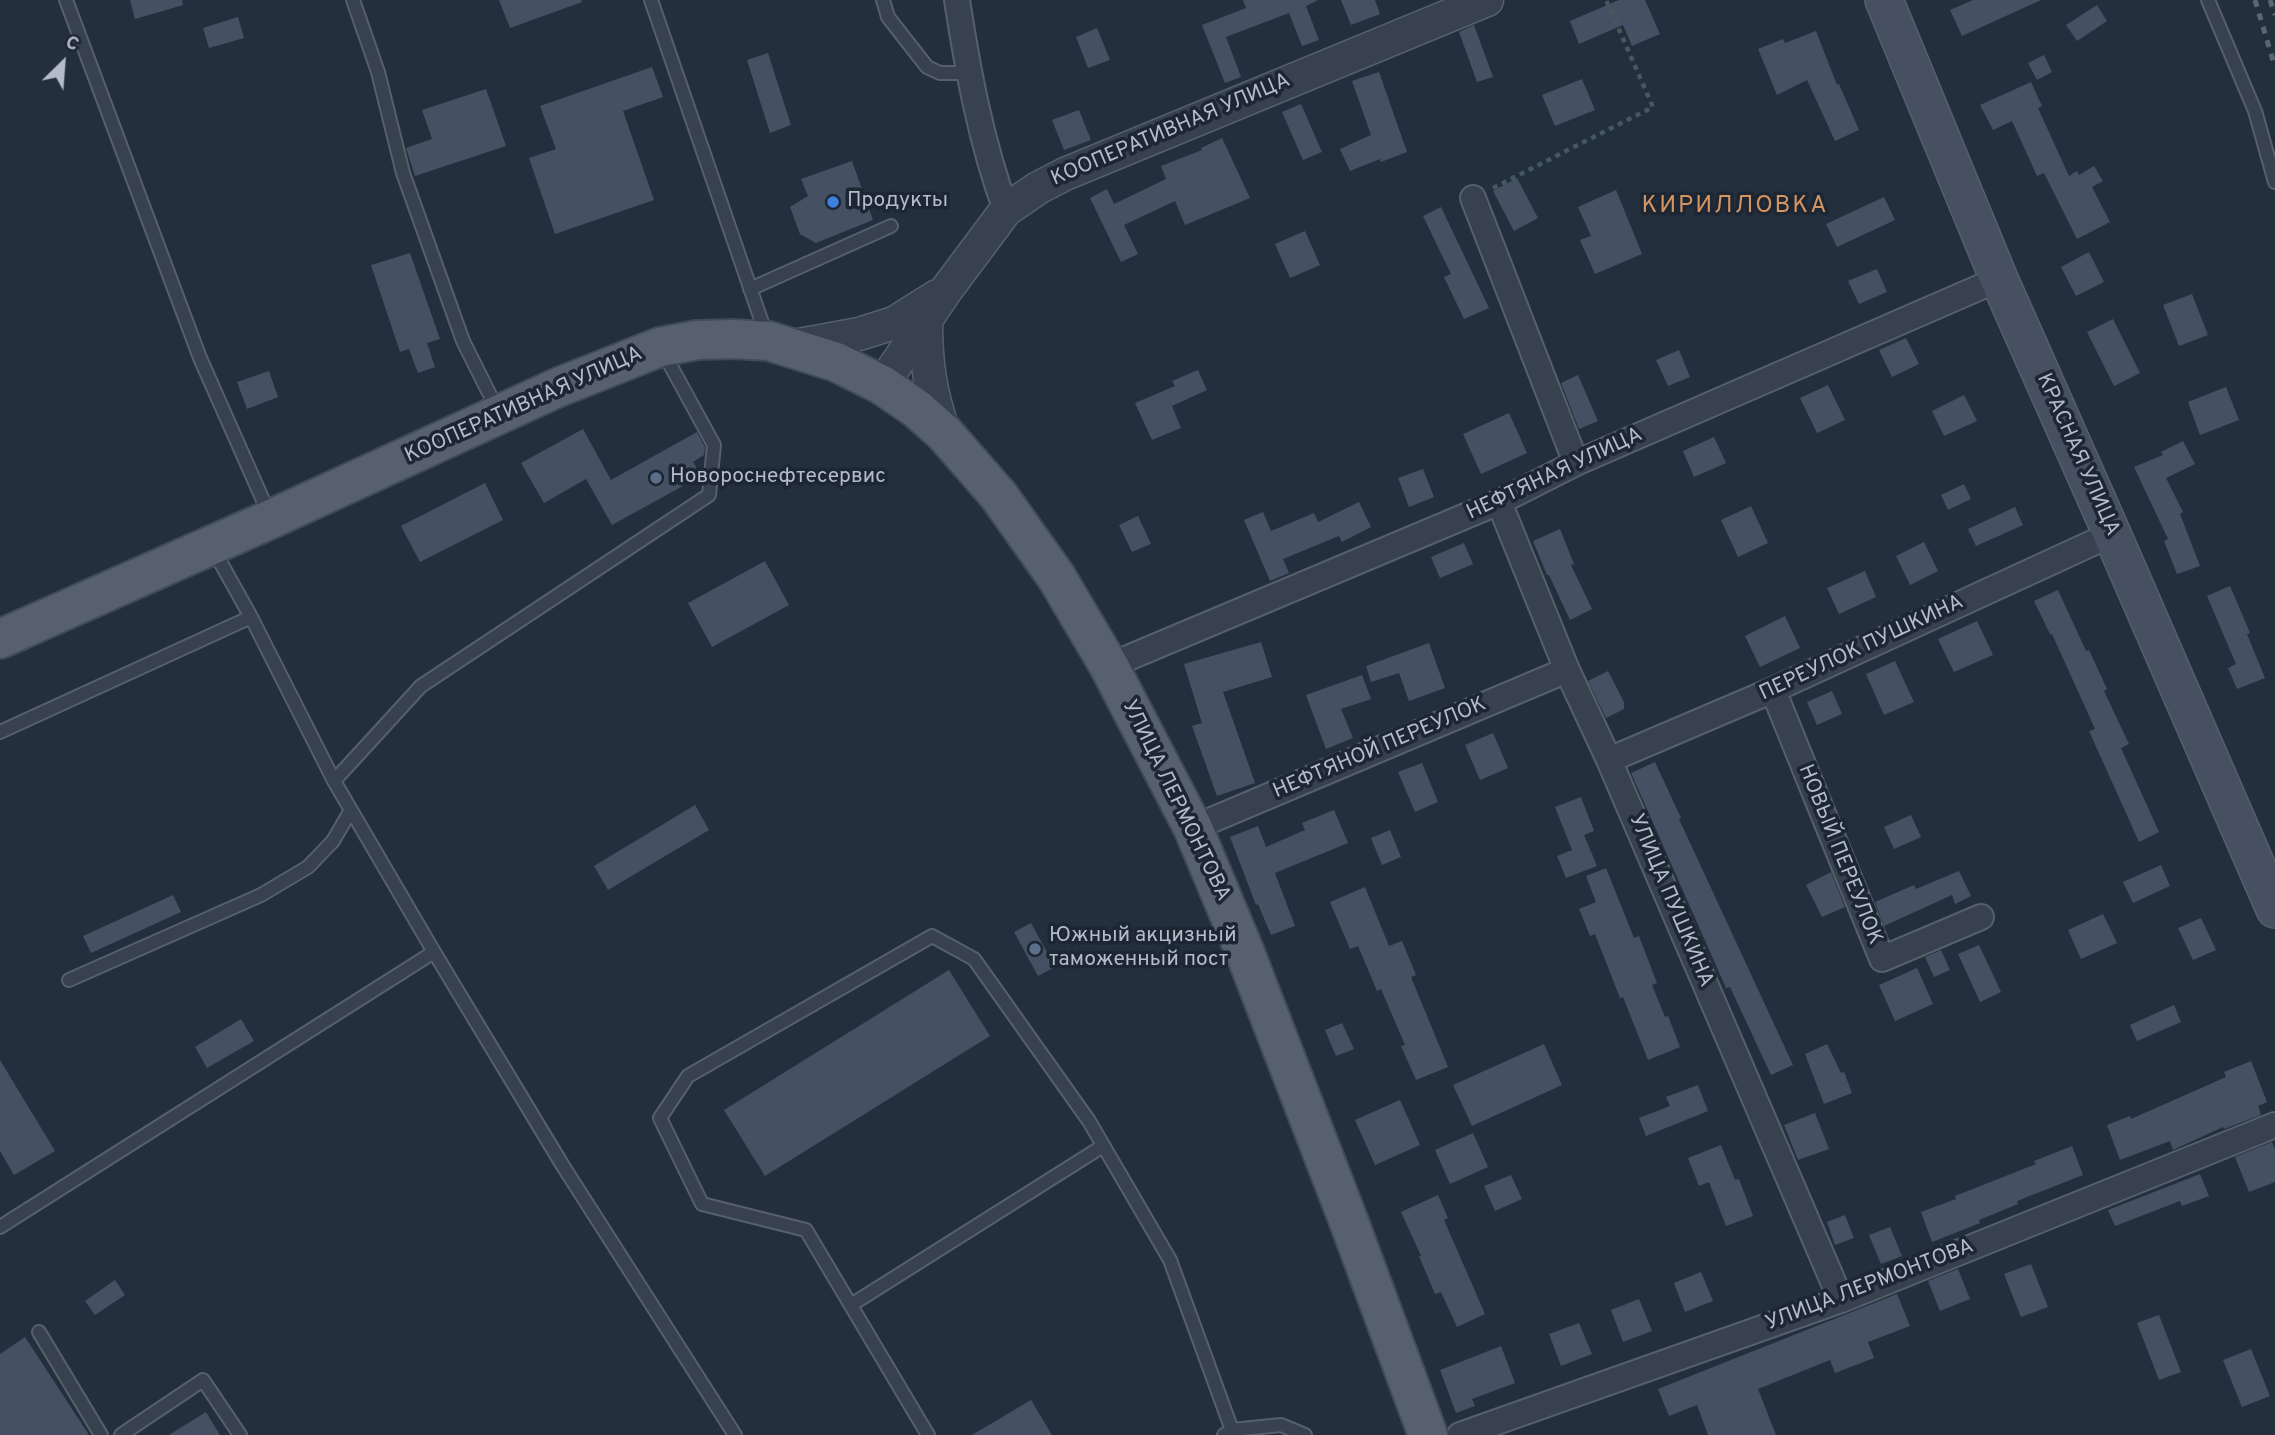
<!DOCTYPE html>
<meta charset="utf-8">
<style>
body{margin:0}
#map{position:relative;width:2275px;height:1435px;overflow:hidden;background:#242f3e;font-family:Overpass,sans-serif}
canvas{display:block}
.north{position:absolute;left:28px;top:28px;width:70px;height:70px;-webkit-text-stroke:5px #1d2633;paint-order:stroke;rotate:25deg;font-size:19px;font-weight:700;line-height:28px;text-align:center;color:#b4bcc9}
.north::after{content:'';display:block;margin:auto;width:24px;height:32px;background:#b4bcc9;clip-path:polygon(50% 0,100% 100%,50% 72%,0 100%)}
</style>
<div id="map">
<canvas width="2275" height="1435"></canvas>
<div class="north">С</div>
</div>
<script>
const g = document.querySelector('canvas').getContext('2d');
g.lineJoin = 'round';
function fill(path, color) {
  g.fillStyle = color;
  g.fill(path, 'evenodd');
}
function stroke(path, color, width, dash) {
  g.strokeStyle = color;
  g.lineWidth = width;
  g.lineCap = dash ? 'butt' : 'round';
  g.setLineDash(dash || []);
  g.stroke(path);
}
function write(font, color, halo, rows, align = 'center') {
  g.font = font + ' Overpass,sans-serif';
  g.lineWidth = 7;
  g.setLineDash([]);
  g.textBaseline = 'middle';
  g.strokeStyle = halo;
  g.fillStyle = color;
  for (const [text, x, y, turn = 0] of rows) {
    g.save();
    g.translate(x, y);
    g.rotate((+turn || 0) * Math.PI / 180);
    g.textAlign = isNaN(turn) ? turn : align;
    if (halo) g.strokeText(text, 0, 0);
    g.fillText(text, 0, 0);
    g.restore();
  }
}
const building = new Path2D(`
 M130,0H182L183,5L135,19Z
 M499,0H581L582,2L510,28Z
 M1243,0H1318L1306,6L1319,40L1302,46L1289,13L1226,37L1241,77L1225,83L1202,25L1246,8Z
 M1341,0H1375L1380,14L1351,25Z
 M1619,0H1645L1660,34L1632,46L1623,25L1579,44L1570,21Z
 M1973,0H2041L1962,36L1950,10Z
 M2097,5L2107,21L2077,41L2066,25Z
 M238,17L244,38L209,48L203,28Z
 M1474,25L1493,77L1477,82L1459,32Z
 M1097,28L1110,60L1088,68L1076,37Z
 M1816,31L1837,85L1839,84L1859,130L1835,141L1807,80L1777,95L1758,49L1783,39L1785,43Z
 M768,53L791,125L770,133L747,60Z
 M2044,55L2052,72L2037,80L2028,63Z
 M652,67L663,97L623,111L654,200L555,234L529,158L556,149L540,106Z
 M1379,72L1407,152L1381,162L1380,159L1350,171L1340,149L1371,135L1352,81Z
 M1582,79L1595,110L1555,126L1542,95Z
 M2031,82L2042,106L2038,108L2069,176L2077,171L2079,175L2094,166L2103,181L2092,187L2110,222L2077,239L2044,173L2037,176L2012,121L1993,130L1980,105Z
 M486,89L506,146L415,176L406,148L432,139L422,110Z
 M1301,104L1322,152L1303,160L1282,112Z
 M1079,110L1091,140L1064,150L1052,120Z
 M1222,138L1250,198L1185,225L1175,201L1124,225L1138,254L1121,262L1090,198L1107,189L1114,204L1166,179L1161,166L1202,150L1201,148Z
 M852,161L873,220L816,243L800,234L790,207L808,196L801,179Z
 M1517,178L1538,218L1514,231L1493,191Z
 M1616,190L1642,254L1595,274L1580,240L1591,236L1578,207Z
 M1884,197L1895,220L1837,247L1826,224Z
 M1441,207L1489,308L1464,319L1444,277L1451,274L1423,216Z
 M1305,231L1320,265L1290,278L1275,244Z
 M2089,252L2104,282L2076,296L2061,267Z
 M410,253L440,339L427,343L435,367L418,373L409,349L400,352L371,265Z
 M1877,269L1887,292L1859,304L1848,281Z
 M2192,294L2208,335L2179,346L2163,305Z
 M2113,319L2140,373L2114,386L2087,332Z
 M1906,338L1919,364L1892,377L1879,350Z
 M1679,350L1690,377L1668,386L1656,360Z
 M1198,370L1207,390L1172,406L1181,428L1152,440L1135,403L1175,386L1172,381Z
 M269,371L278,397L247,409L237,382Z
 M1578,375L1598,421L1579,429L1561,383Z
 M1828,385L1845,420L1817,433L1800,398Z
 M2226,387L2239,420L2200,435L2188,402Z
 M1964,395L1977,421L1944,436L1932,411Z
 M1509,413L1527,453L1481,474L1463,434Z
 M583,429L611,480L697,432L705,447L704,455L693,462L701,476L612,525L586,479L544,503L521,463Z
 M1714,437L1726,463L1694,477L1683,451Z
 M2183,441L2195,464L2166,478L2183,512L2180,514L2200,566L2177,574L2164,541L2168,539L2134,467L2163,455L2161,452Z
 M1423,469L1434,497L1409,507L1398,478Z
 M485,483L503,520L420,562L401,526Z
 M1964,484L1971,499L1948,510L1941,495Z
 M1359,502L1371,527L1342,542L1339,536L1283,559L1289,573L1270,581L1244,520L1263,512L1271,531L1314,513L1318,522Z
 M1751,506L1768,543L1738,557L1721,520Z
 M2015,507L2023,525L1976,546L1968,529Z
 M1138,516L1151,544L1132,552L1119,525Z
 M1560,529L1574,564L1571,565L1592,609L1570,620L1549,575H1547L1533,541Z
 M1924,542L1938,571L1910,585L1896,556Z
 M1464,543L1473,564L1440,578L1431,557Z
 M765,561L789,605L712,647L688,603Z
 M1865,571L1876,597L1839,614L1827,588Z
 M2230,586L2250,633L2247,634L2265,678L2237,689L2228,668L2236,664L2207,596Z
 M2058,590L2086,651L2089,650L2107,689L2104,691L2129,744L2121,748L2159,832L2139,842L2089,731L2095,729L2052,634H2050L2034,601Z
 M1785,616L1800,648L1760,667L1745,636Z
 M1977,621L1993,655L1954,672L1938,639Z
 M1261,642L1272,677L1223,692L1255,783L1217,796L1192,726L1202,723L1184,664Z
 M1429,643L1445,688L1409,701L1399,673L1371,682L1366,666Z
 M1895,661L1914,702L1884,715L1866,674Z
 M1608,671L1624,702V709L1606,718L1588,681Z
 M1362,675L1371,699L1341,709L1353,738L1326,749L1306,695Z
 M1832,691L1842,714L1817,725L1807,702Z
 M1493,733L1508,768L1480,780L1465,745Z
 M1655,762L1681,818L1679,819L1793,1065L1771,1075L1730,987L1726,988L1631,773Z
 M1422,763L1438,802L1415,812L1398,772Z
 M1581,797L1594,831L1584,835L1597,866L1566,878L1557,856L1572,850L1555,807Z
 M695,805L709,830L608,890L594,866Z
 M1334,810L1348,843L1275,873L1295,926L1271,935L1258,904L1256,905L1230,837L1258,826L1266,847L1305,830L1302,823Z
 M1911,815L1921,837L1894,849L1884,827Z
 M1390,830L1401,857L1382,865L1371,838Z
 M2161,865L2170,886L2133,903L2123,882Z
 M1606,868L1634,938L1639,936L1657,983L1652,985L1665,1017L1668,1016L1680,1047L1648,1060L1623,997L1620,998L1595,934L1590,936L1579,909L1596,902L1586,876Z
 M1959,871L1971,896L1955,904L1952,895L1884,926L1875,902L1914,885L1916,889Z
 M1831,872L1845,907L1822,917L1806,885Z
 M1365,887L1389,946L1402,941L1416,975L1411,977L1448,1067L1416,1080L1401,1046L1405,1045L1381,989L1377,991L1358,946L1350,949L1330,902Z
 M173,895L181,912L91,953L83,936Z
 M2103,914L2117,943L2081,959L2068,930Z
 M2201,918L2216,950L2193,960L2178,928Z
 M1031,923L1055,967L1038,976L1014,932Z
 M1979,945L2001,992L1980,1002L1958,954Z
 M1941,950L1950,970L1934,977L1925,957Z
 M1917,968L1933,1004L1895,1021L1879,985Z
 M949,970L990,1036L765,1176L724,1110Z
 M2174,1005L2181,1022L2137,1041L2130,1025Z
 M241,1019L254,1041L207,1068L195,1047Z
 M1342,1023L1354,1049L1336,1056L1325,1030Z
 M1544,1044L1562,1085L1472,1126L1453,1085Z
 M1827,1044L1841,1073L1844,1072L1852,1093L1824,1104L1805,1054Z
 M0,1060L55,1151L14,1175L0,1151Z
 M2251,1061L2267,1102L2258,1106L2261,1115L2224,1129L2223,1127L2173,1150L2170,1141L2120,1160L2107,1125L2130,1116L2131,1119L2226,1077L2224,1072Z
 M1698,1085L1708,1111L1646,1136L1639,1118L1670,1106L1666,1097Z
 M1400,1100L1420,1145L1375,1165L1355,1120Z
 M1815,1113L1829,1149L1798,1160L1784,1125Z
 M1473,1133L1488,1167L1450,1184L1435,1150Z
 M2272,1142L2275,1150V1182L2249,1192L2235,1157Z
 M1721,1145L1735,1180L1739,1179L1753,1216L1726,1226L1709,1182L1699,1186L1688,1158Z
 M2072,1146L2083,1175L2017,1201L2018,1204L1979,1220L1980,1223L1932,1242L1921,1212L1956,1199L1955,1196L2036,1164L2034,1161Z
 M2200,1174L2209,1196L2182,1206L2180,1201L2115,1226L2108,1210Z
 M1511,1175L1522,1199L1495,1211L1484,1186Z
 M1438,1195L1448,1218L1444,1220L1485,1314L1457,1327L1441,1292L1435,1294L1419,1256H1421L1401,1212Z
 M1845,1215L1854,1238L1835,1245L1827,1222Z
 M1890,1227L1902,1256L1881,1264L1869,1235Z
 M2031,1264L2048,1307L2021,1317L2004,1274Z
 M1958,1269L1970,1299L1940,1311L1928,1281Z
 M1701,1272L1713,1301L1685,1312L1674,1283Z
 M115,1280L125,1295L95,1315L85,1301Z
 M1897,1294L1910,1326L1868,1342L1874,1358L1835,1373L1830,1360L1758,1389L1776,1435H1708L1697,1405L1669,1416L1658,1389Z
 M1639,1299L1652,1331L1623,1342L1611,1310Z
 M2159,1315L2181,1372L2159,1380L2137,1323Z
 M1579,1323L1592,1354L1561,1366L1549,1334Z
 M25,1337L89,1435H0V1354Z
 M1501,1346L1515,1383L1472,1399L1475,1406L1456,1413L1440,1370Z
 M2251,1349L2270,1396L2242,1407L2223,1360Z
 M1031,1400L1052,1435H972Z
 M206,1412L220,1435H169Z`);
const path = new Path2D(`
 M1493,188L1653,107L1606,0`);
const service = new Path2D(`
 M66,0L200,358L270,516
 M353,0L378,72L403,173L463,341L498,411
 M651,0L767,337
 M883,0L888,17L927,67L940,73H969
 M2208,0L2255,111L2275,182
 M750,289L891,226
 M213,549L251,617L334,781L434,952L563,1166L735,1435
 M0,732L251,617
 M334,781L421,686L709,495L714,445L662,350
 M69,980L261,895L308,867L333,841L351,810
 M0,1227L434,952
 M851,1305L1103,1146
 M39,1332L101,1435
 M121,1435L203,1380L240,1435
 M928,1435L806,1230L702,1204L660,1118L688,1076L932,936L974,959L1089,1121L1170,1260L1232,1430
 M1224,1435L1232,1430L1281,1425L1305,1435`);
const minor = new Path2D(`
 M957,0C968,71 981,142 1006,210
 M1473,198L1576,463
 M1499,502L1567,670L1609,760L1841,1300
 M1109,666L1499,502L1576,463L1999,279
 M1773,690L1882,959L1981,917
 M1609,760L1773,690L2112,534
 M1193,828L1567,670
 M1460,1435L1841,1300L2275,1125`);
const tertiary = new Path2D(`
 M926,320C926,365 930,390 944,433
 M788,347L859,334L894,323L937,296
 M882,385L947,289L1006,210L1038,188L1065,174L1487,0`);
const secondary = new Path2D(`
 M1884,0L1999,279L2112,534L2275,909`);
const primary = new Path2D(`
 M0,639L271,519L559,387L660,347L697,340L734,339L769,341L836,362L882,385L917,409L944,433L999,496L1057,578L1109,666L1193,828L1244,950L1349,1222L1428,1435`);
const rail = new Path2D(`
 M2255,0L2275,67
 M2270,0L2275,15`);
const markers = [
 [833,202,7,"#3f7fe0"],
 [656,478,7,"#5c6f8a"],
 [1035,949,7,"#5c6f8a"]
];
const streetNames = [
 ["КООПЕРАТИВНАЯ УЛИЦА",1171,131,-23],
 ["КООПЕРАТИВНАЯ УЛИЦА",524,406,-24],
 ["КРАСНАЯ УЛИЦА",2077,455,66],
 ["НЕФТЯНАЯ УЛИЦА",1555,475,-25],
 ["ПЕРЕУЛОК ПУШКИНА",1862,649,-25],
 ["НЕФТЯНОЙ ПЕРЕУЛОК",1380,749,-23],
 ["УЛИЦА ЛЕРМОНТОВА",1175,801,64],
 ["НОВЫЙ ПЕРЕУЛОК",1839,855,68],
 ["УЛИЦА ПУШКИНА",1670,901,67],
 ["УЛИЦА ЛЕРМОНТОВА",1870,1286,-21]
];
const poiNames = [
 ["Продукты",847,202],
 ["Новороснефтесервис",670,478],
 ["Южный акцизный",1049,937],
 ["таможенный пост",1049,961]
];
const quarterNames = [
 ["КИРИЛЛОВКА",1735,207]
];
fill(building, '#455162');
stroke(service, '#565f6c', 16);
stroke(minor, '#565f6c', 28);
stroke(tertiary, '#565f6c', 35);
stroke(secondary, '#565f6c', 40);
stroke(primary, '#414a57', 42);
stroke(path, '#44595c', 4.5, [5, 5]);
stroke(service, '#38414e', 12);
stroke(minor, '#38414e', 24);
stroke(tertiary, '#38414e', 32);
stroke(secondary, '#465061', 37);
stroke(primary, '#56606e', 38);
stroke(rail, '#5a6575', 5, [7, 7]);
for (const [x, y, r, color] of markers) {
  const dot = new Path2D();
  dot.arc(x, y, r, 0, 2 * Math.PI);
  g.fillStyle = color;
  g.fill(dot);
  stroke(dot, '#1d2633', 2.5);
}
write('21px', '#b4bcc9', '#1d2633', streetNames);
write('21px', '#b4bcc9', '#1d2633', poiNames, 'left');
g.letterSpacing = '2px';
write('24px', '#d59563', '#1d2633', quarterNames);
g.letterSpacing = '0px';
</script>
